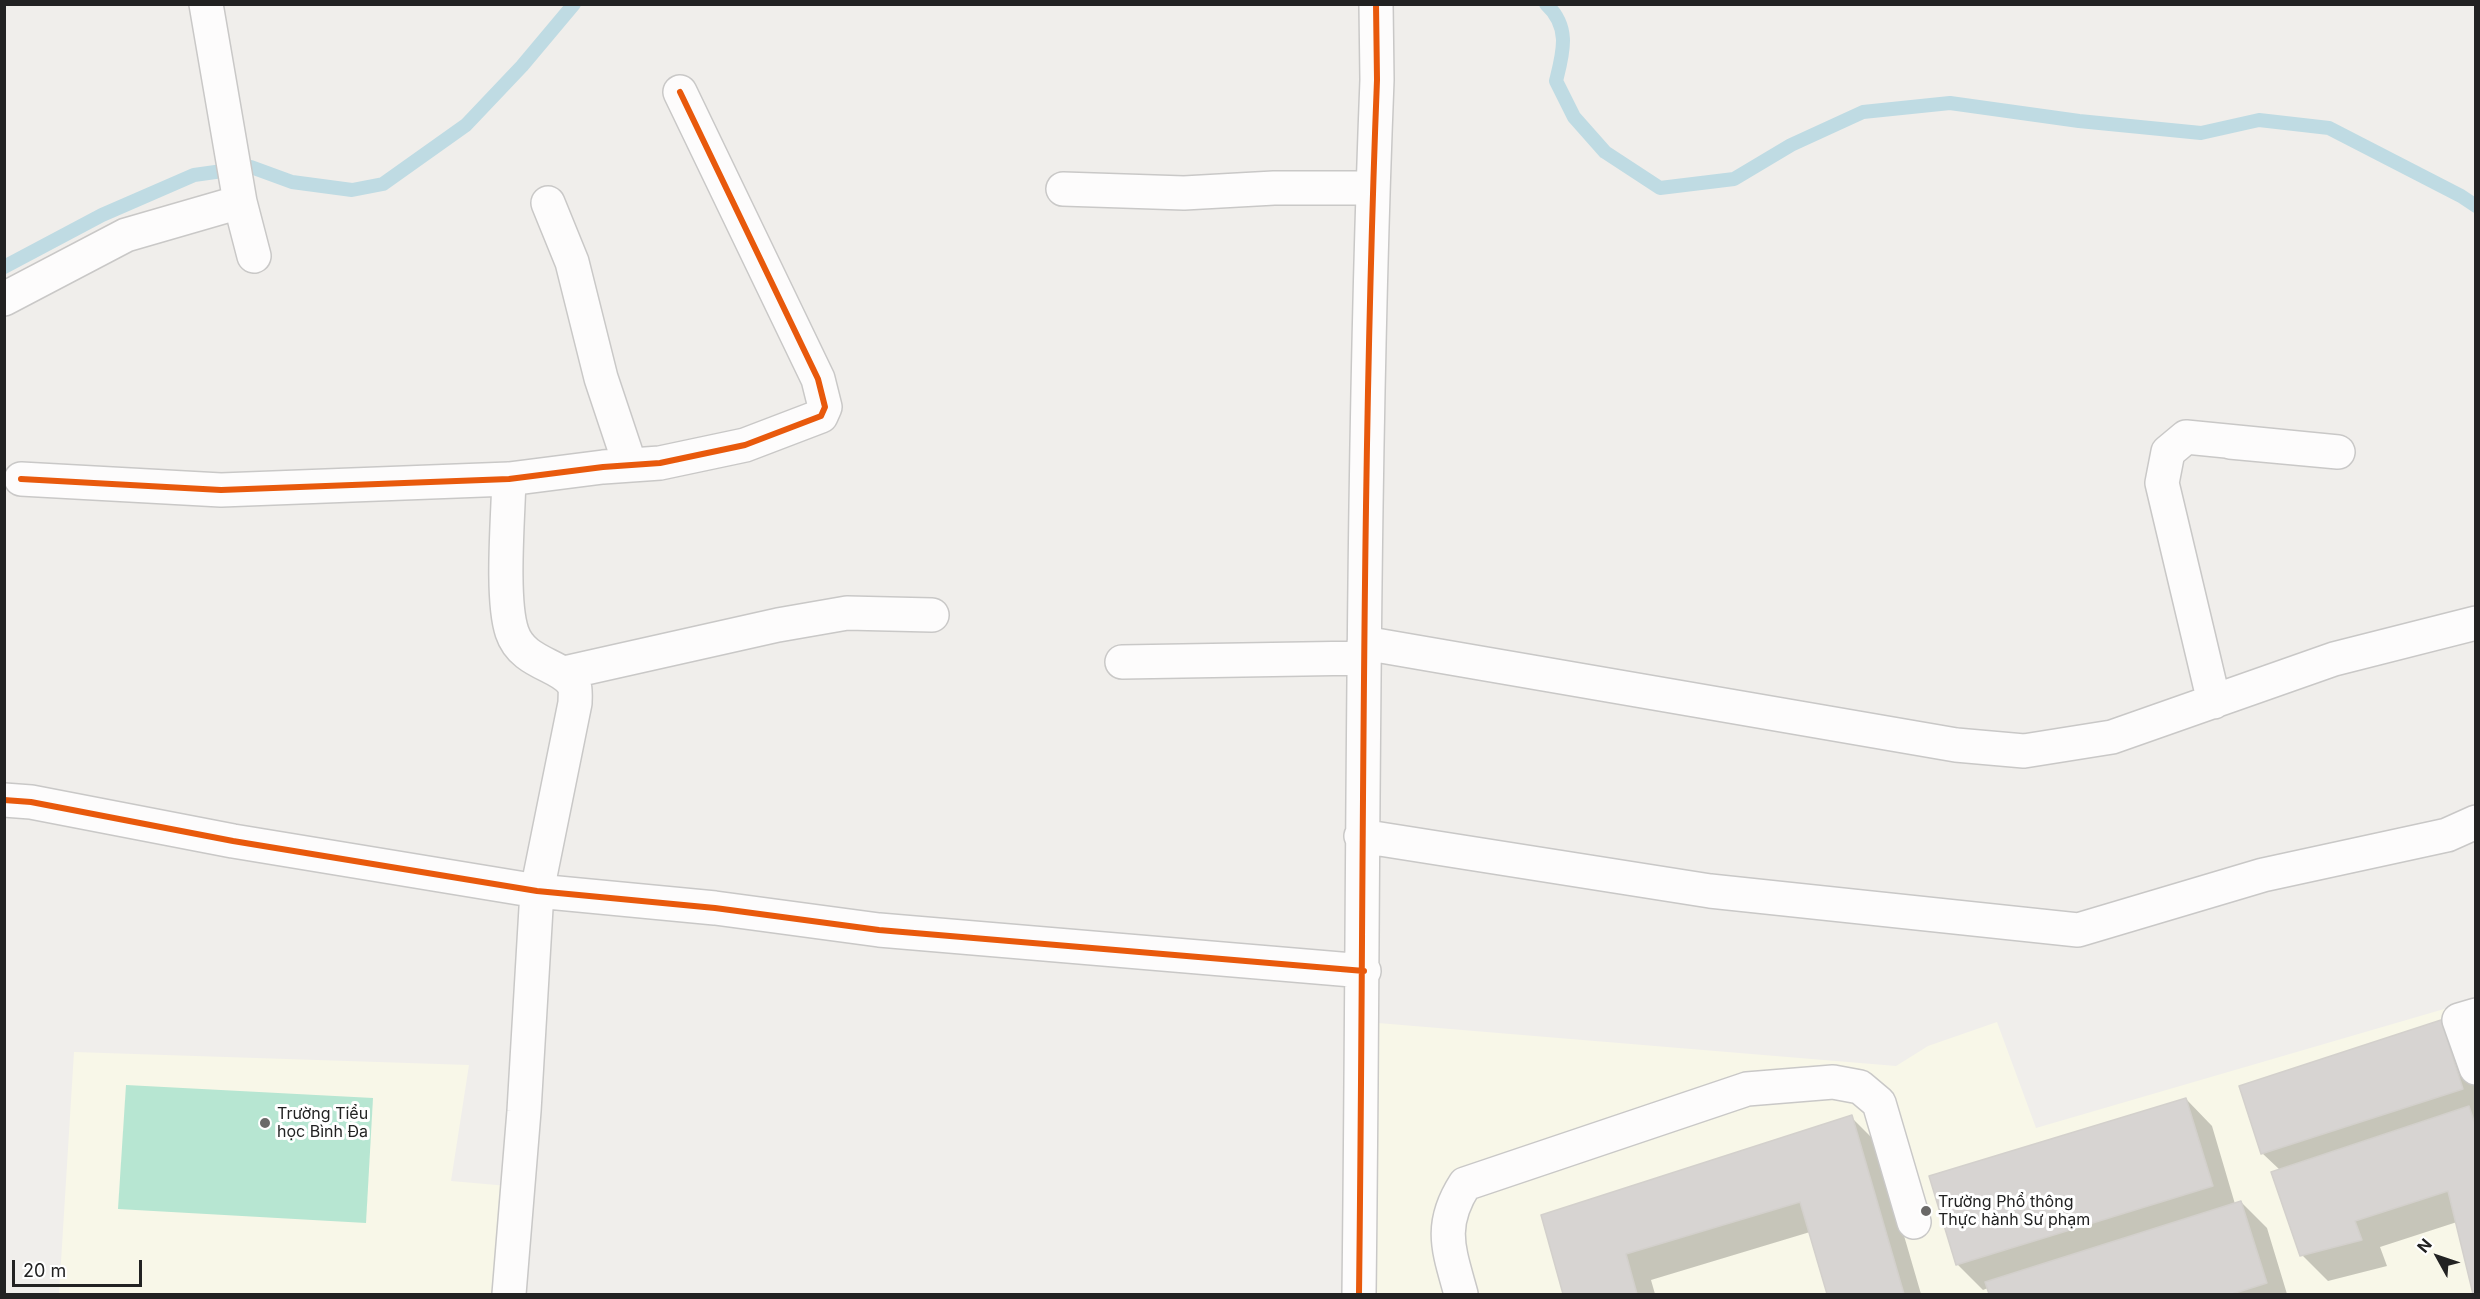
<!DOCTYPE html>
<meta charset="utf-8">
<style>
body{margin:0}
#map{position:relative;width:2480px;height:1299px;overflow:hidden;background:#f0eeeb;font-family:Inter,sans-serif}
canvas{display:block}
.frame{position:absolute;inset:0;border:6px solid #222;pointer-events:none}
.north{position:absolute;left:2408px;top:1227px;width:60px;height:60px;-webkit-text-stroke:4px #fff;paint-order:stroke;rotate:310deg;font-size:16px;font-weight:700;line-height:24px;text-align:center;color:#222}
.north::after{content:'';display:block;margin:auto;width:21px;height:27px;background:#222;clip-path:polygon(50% 0,100% 100%,50% 72%,0 100%)}
.scale{position:absolute;left:12px;top:1260px;width:130px;height:27px;box-sizing:border-box;border:3px solid #222;border-top:0;padding-left:8px;font-size:18px;line-height:21px;white-space:nowrap;color:#222;-webkit-text-stroke:4px #fff;paint-order:stroke}
</style>
<div id="map">
<canvas width="2480" height="1299"></canvas>
<div class="frame"></div>
<div class="north">N</div>
<div class="scale">20 m</div>
</div>
<script>
const g = document.querySelector('canvas').getContext('2d');
g.lineJoin = 'round';
function fill(path, color) {
  g.fillStyle = color;
  g.fill(path, 'evenodd');
}
function stroke(path, color, width, dash) {
  g.strokeStyle = color;
  g.lineWidth = width;
  g.lineCap = dash ? 'butt' : 'round';
  g.setLineDash(dash || []);
  g.stroke(path);
}
function write(font, color, halo, rows, align = 'center') {
  g.font = font + ' Inter,sans-serif';
  g.lineWidth = 6;
  g.setLineDash([]);
  g.textBaseline = 'middle';
  g.strokeStyle = halo;
  g.fillStyle = color;
  for (const [text, x, y, turn = 0] of rows) {
    g.save();
    g.translate(x, y);
    g.rotate((+turn || 0) * Math.PI / 180);
    g.textAlign = isNaN(turn) ? turn : align;
    if (halo) g.strokeText(text, 0, 0);
    g.fillText(text, 0, 0);
    g.restore();
  }
}
const education = new Path2D(`
 M2475,1000V1294H1375L1378,1023L1896,1066L1928,1046L1997,1022L2036,1128Z
 M74,1052L469,1065L451,1181L508,1186L500,1294H59Z`);
const pitch = new Path2D(`
 M126,1085L373,1098L366,1223L118,1209Z`);
const shadow = new Path2D(`
 M2441,1022L2467,1048L2476,1075V1294L2457,1222L2380,1247L2387,1266L2328,1281L2302,1255L2280,1170L2262,1153Z
 M2186,1099L2212,1126L2235,1204L2241,1202L2267,1228L2287,1294H1990L1988,1288L1983,1290L1957,1264Z
 M1851,1117L1877,1143L1921,1294H1828L1810,1232L1651,1280L1655,1294H1565L1542,1216Z`);
const stream = new Path2D(`
 M1546,4C1571,27 1563,53 1556,81L1574,117L1605,152L1660,188L1734,179L1791,145L1863,112L1950,103L2079,121L2201,133L2259,120L2329,128L2461,196L2476,206
 M4,267L102,215L194,175L251,167L292,182L352,190L383,184L466,125L522,66L574,4`);
const building = new Path2D(`
 M2441,1020L2463,1089L2261,1154L2239,1086Z
 M2186,1098L2213,1186L1956,1265L1929,1176Z
 M2469,1106L2476,1127V1294H2473L2448,1191L2355,1221L2362,1240L2300,1256L2271,1172Z
 M1852,1115L1904,1294H1827L1800,1202L1626,1254L1637,1294H1563L1541,1215Z
 M2241,1201L2267,1283L2232,1294H1989L1985,1282Z`);
const minor = new Path2D(`
 M206,4L240,202L254,256
 M1063,189L1184,193L1274,188H1373
 M548,203L572,262L601,378L630,465
 M4,299L126,235L240,202
 M21,479L221,490L509,479L603,467L660,463L745,445L821,416L825,407L818,379L680,92
 M1364,643L1956,745L2024,751L2112,737L2334,659L2476,623
 M1122,662L1363,658
 M564,673L778,625L847,613L932,615
 M2214,702L2162,483L2168,452L2186,437L2338,452L2230,442
 M4,800L31,802L233,841L537,891L715,908L879,930L1364,971
 M1361,836L1710,891L2078,930L2263,875L2447,835L2476,822
 M2476,1015L2459,1020L2476,1068
 M509,1294L524,1111L537,891L575,703C575,698 576,690 574,685C563,664 523,665 512,632C501,600 508,517 509,479
 M1359,1294C1364,890 1361,485 1377,80L1376,4
 M1461,1294C1449,1250 1438,1226 1465,1184L1747,1089L1833,1082L1860,1087L1879,1103L1914,1222`);
const cycleway = new Path2D(`
 M21,479L221,490L509,479L603,467L660,463L745,445L821,416L825,407L818,379L680,92
 M4,800L31,802L233,841L537,891L715,908L879,930L1364,971
 M1359,1294C1364,890 1361,485 1377,80L1376,4`);
const markers = [
 [265,1123,6,"#6a6968"],
 [1926,1211,6,"#6a6968"]
];
const poiNames = [
 ["Trường Tiểu",277,1114],
 ["học Bình Đa",277,1132],
 ["Trường Phổ thông",1938,1202],
 ["Thực hành Sư phạm",1938,1220]
];
fill(education, '#f8f7e8');
fill(pitch, '#b7e6d2');
fill(shadow, '#0003');
stroke(stream, '#bfdbe3', 14);
fill(building, '#d7d4d2');
stroke(building, '#d3d0cc', 1.5);
stroke(minor, '#c9c8c7', 36);
stroke(minor, '#fdfcfc', 33);
stroke(cycleway, '#e8590c', 6);
for (const [x, y, r, color] of markers) {
  const dot = new Path2D();
  dot.arc(x, y, r, 0, 2 * Math.PI);
  g.fillStyle = color;
  g.fill(dot);
  stroke(dot, '#fff', 2);
}
write('16px', '#222', '#fff', poiNames, 'left');
</script>
